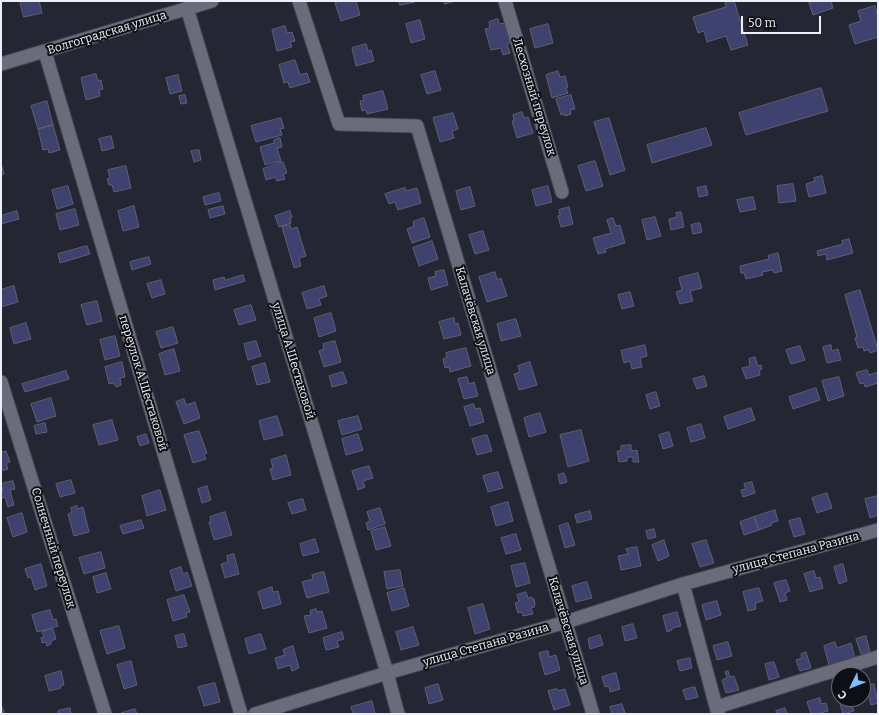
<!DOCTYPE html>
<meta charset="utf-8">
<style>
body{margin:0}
#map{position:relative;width:879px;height:715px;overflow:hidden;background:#242633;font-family:Bitter,serif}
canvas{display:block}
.frame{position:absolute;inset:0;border:2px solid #eef0f8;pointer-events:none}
.north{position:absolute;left:831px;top:667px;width:40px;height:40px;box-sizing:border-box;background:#0e0f15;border:1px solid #686970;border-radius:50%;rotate:227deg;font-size:11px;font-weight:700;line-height:16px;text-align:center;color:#eef0f8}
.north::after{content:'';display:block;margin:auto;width:14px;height:18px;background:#80bdfa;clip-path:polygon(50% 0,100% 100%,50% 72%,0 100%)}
.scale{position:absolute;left:741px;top:16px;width:80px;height:18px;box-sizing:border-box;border:2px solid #eef0f8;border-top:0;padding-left:5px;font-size:12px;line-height:14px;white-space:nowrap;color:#eef0f8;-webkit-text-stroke:3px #0e0f15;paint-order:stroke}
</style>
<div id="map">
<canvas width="879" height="715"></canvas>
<div class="frame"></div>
<div class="north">С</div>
<div class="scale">50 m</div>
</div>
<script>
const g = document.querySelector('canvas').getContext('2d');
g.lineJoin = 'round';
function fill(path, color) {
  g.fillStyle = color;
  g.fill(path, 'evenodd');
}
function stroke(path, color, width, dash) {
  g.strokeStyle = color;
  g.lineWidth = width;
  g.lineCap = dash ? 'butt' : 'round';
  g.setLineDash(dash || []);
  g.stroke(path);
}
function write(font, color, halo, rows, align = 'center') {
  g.font = font + ' Bitter,serif';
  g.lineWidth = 4;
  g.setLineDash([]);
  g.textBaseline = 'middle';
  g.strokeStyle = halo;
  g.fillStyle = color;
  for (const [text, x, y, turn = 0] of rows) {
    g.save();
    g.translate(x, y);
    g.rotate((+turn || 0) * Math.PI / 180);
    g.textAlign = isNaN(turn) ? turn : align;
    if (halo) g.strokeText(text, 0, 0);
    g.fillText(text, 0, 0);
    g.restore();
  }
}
const building = new Path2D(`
 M20,1H39L42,13L24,17Z
 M343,1H356L360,15L341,21L335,3Z
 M399,1H415V2L400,5Z
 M444,1H455L445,4Z
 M730,1H734L748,45L731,50L726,36L707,42L704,31L698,33L693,17L726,7L725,3Z
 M816,1H831L833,8L813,15L809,3Z
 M875,6L878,17V37L855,44L849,25L861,21L858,11Z
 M498,19L499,24L504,23L510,43L507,44L510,53L503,55L501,48L491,50L485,29L490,28L489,22Z
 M420,20L425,39L411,43L406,24Z
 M548,24L553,43L535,48L530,29Z
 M285,26L287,33L292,32L295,41L290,42L292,47L277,51L272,30Z
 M366,44L368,51L371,50L374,61L356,66L352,48Z
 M295,60L300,75L307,73L310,82L290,88L288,82L284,83L279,65Z
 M435,71L441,90L427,94L421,75Z
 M558,71L560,77L565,76L568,87L566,88L568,93L552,98L546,75Z
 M96,74L98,81L101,80L103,89L99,90L100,96L86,100L81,78Z
 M178,75L182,91L170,94L166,78Z
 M821,88L828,111L746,135L739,113Z
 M383,91L388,109L367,114L366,110L362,111L360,101L364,100L363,96Z
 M185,95L187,103L181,104L179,96Z
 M571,95L575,109L570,110L571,114L565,116L564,114L561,115L556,99Z
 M47,101L53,125L38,129L31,106Z
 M522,112L524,118L528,117L533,133L517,138L512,121H514L513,115Z
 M453,113L458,129L452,131L454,138L440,142L433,118Z
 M281,118L284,128L280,129L282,135L256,142L251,126Z
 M609,118L625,170L610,175L594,122Z
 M53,125L60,150L49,153L48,149L43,150L38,129Z
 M706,128L712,145L652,163L647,145Z
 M111,136L114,148L102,151L99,139Z
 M280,138L282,147L277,148L281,161L265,165L260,147L274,143V140Z
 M199,150L201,160L194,162L191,151Z
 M595,161L603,186L586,191L578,166Z
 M283,162L287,173L283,174L285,179L277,181L275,177L266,180L263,169Z
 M1,163L4,174L1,175Z
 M126,166L131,188L114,192L112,185H109L107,179L110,178L108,170Z
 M822,176L826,193L809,197L806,184L815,181L814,178Z
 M793,184L796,201L779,203L777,186Z
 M68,186L73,204L57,209L52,190Z
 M548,186L552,202L536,206L532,190Z
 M706,186L708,195L699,197L697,188Z
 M470,187L475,206L461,210L456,191Z
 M405,188L406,191L417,188L421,203L398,210L395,202L389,204L385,194Z
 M219,193L221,201L205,205L203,197Z
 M753,197L756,209L740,212L737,200Z
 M134,206L139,227L123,231L118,211Z
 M223,206L225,214L210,218L208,210Z
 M569,207L573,224L561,227L558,216L560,215L559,210Z
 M75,209L79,225L60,230L56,214Z
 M17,211L19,219L1,224V216Z
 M290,211L292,218H290L291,223L279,227L275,216Z
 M681,212L684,227L671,230L669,219L677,217L676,213Z
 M655,217L661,236L647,240L642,220Z
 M424,218L430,237L412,243L407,229L414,226L413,222Z
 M613,218L616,226L620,225L625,243L605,249L606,252L598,254L593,238L611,233L607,220Z
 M700,223L702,232L693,234L691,225Z
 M290,225L291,229L297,227L306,256L299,258L301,266L294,268L282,227Z
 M483,231L489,250L475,254L469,235Z
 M849,239L853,253L827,260L826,254L818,256L817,251L843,244L842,241Z
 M432,241L438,259L419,266L413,248Z
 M87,246L90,254L60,263L58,254Z
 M778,253L782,271L774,273L773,270L762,272L763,275L746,279L744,273H741L740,266L769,259L768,256Z
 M149,257L151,264L132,270L130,262Z
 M444,270L448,285L431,290L428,278L436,276L435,272Z
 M495,272L497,280L501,278L507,296L487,302L479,277Z
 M698,273L702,288L690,291L693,301L680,304L676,292L682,290L679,278Z
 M243,275L245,281L215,290L213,280L224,277L225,280Z
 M161,280L165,294L152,298L147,284Z
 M14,286L18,302L1,307V290Z
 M324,286L327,296L319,299L321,305L307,309L302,293Z
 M860,290L878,350L870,353L869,350L864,351L863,347L858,348L855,338L857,337L845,295Z
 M630,292L634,306L622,309L618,295Z
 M97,301L102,321L87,325L81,305Z
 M251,305L256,320L239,325L234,310Z
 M331,313L336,331L319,337L314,318Z
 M454,318L455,324L458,323L461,335L444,339L439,322Z
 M516,319L521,336L501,341L497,324Z
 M26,323L31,339L14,344L10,328Z
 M173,327L178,343L161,348L156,332Z
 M115,336L120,356L105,360L100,340Z
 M256,341L261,356L248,360L244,344Z
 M335,341L341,362L324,367L319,351L324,349L323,344Z
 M645,345L647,356L640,358L642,367L632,369L630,361L624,363L621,351Z
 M831,345L832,351L838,349L841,360L827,363L823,347Z
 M800,346L805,360L791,364L786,350Z
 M466,348L471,366L450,372L449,367L445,368L443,359L447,357L446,353Z
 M174,349L180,371L165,375L159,354Z
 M755,357L758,366L761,365L762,369L759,371L760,375L746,379L742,368L750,366L749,359Z
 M122,362L125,377L120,378L121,385L116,387L114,383L109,384L105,367Z
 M530,362L537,385L519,390L514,374L520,372L518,366Z
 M265,363L270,382L257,385L252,367Z
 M867,370L869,375L878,372V383L865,387L864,383L860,384L856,373Z
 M66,371L69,379L25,392L22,384Z
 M343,372L347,383L332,387L329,376Z
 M704,376L707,386L697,389L693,379Z
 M467,377L469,384L474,382L478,396L464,399L458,379Z
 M839,377L844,396L828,401L822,381Z
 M816,388L820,400L793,409L789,397Z
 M656,392L660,406L650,409L646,395Z
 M51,398L56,416L37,422L31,404Z
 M184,399L186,405L195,402L200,418L184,424L176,402Z
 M474,404L475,409L480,408L484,422L470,426L464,407Z
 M751,408L755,420L728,429L724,417Z
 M540,413L546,432L529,437L524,418Z
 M277,416L283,435L264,440L259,421Z
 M358,416L362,429L342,435L338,421Z
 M112,420L118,440L99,445L93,425Z
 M45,423L47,432L36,434L34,426Z
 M701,424L705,438L691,442L687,428Z
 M581,430L589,461L568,467L560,435Z
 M199,431L207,453L204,454L206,459L193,463L184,435Z
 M669,432L673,446L663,449L659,435Z
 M146,434L149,443L140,446L137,437Z
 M358,434L363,450L346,455L342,439Z
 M487,435L492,451L477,455L472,439Z
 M631,445V451L637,450L639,462H633V457H627V461L619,462L617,451H621V446Z
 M1,450L2,452L6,451L10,462L6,463L8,469L1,471Z
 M286,455L291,475L273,480L270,469L273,468L271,460Z
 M369,466L373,478L363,481L365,487L358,490L352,471Z
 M498,472L503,488L488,492L483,476Z
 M564,473L567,482L560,484L558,475Z
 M71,480L75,493L60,497L56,484Z
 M13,481L15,489L10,490L14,505L8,507L5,497L2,498L1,492H3L1,484Z
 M752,482L755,493L743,497L741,490L746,489L744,484Z
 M207,486L211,500L202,503L198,489Z
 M160,490L166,510L147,516L142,496Z
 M827,493L832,508L817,513L812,498Z
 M878,496V515L870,518L865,499Z
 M303,499L306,510L292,514L288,503Z
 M508,502L513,521L496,526L491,507Z
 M77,506V509L83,507L89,532L74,536L68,514L72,512L71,508Z
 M380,508L385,524L368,530L366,523L370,521L367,512Z
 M775,510L778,521L771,523L772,525L759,530L754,517Z
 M590,511L592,519L577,523L575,515Z
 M225,512L232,535L214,540L209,522L211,521L210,517Z
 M22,513L27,532L13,537L7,518Z
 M754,517L759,530L744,535L740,522Z
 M800,518L805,534L794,537L789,521Z
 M141,520L144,528L123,534L120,526Z
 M568,523L575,545L565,548L559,526Z
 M385,527L391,546L376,550L371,531Z
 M654,529L656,537L648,539L646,531Z
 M516,534L521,550L506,554L501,538Z
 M315,539L319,552L303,556L300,544Z
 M664,540L669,556L658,561L652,545Z
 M706,540L714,563L700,567L692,544Z
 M637,547L641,566L621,570L618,556L628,554L626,549Z
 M101,552L105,568L84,574L79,558Z
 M234,554L239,574L225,578L221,564L228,562L227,556Z
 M525,563L530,583L516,587L511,566Z
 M41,564L47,586L35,590L31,577L28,578L25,569Z
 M843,564L847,581L839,584L834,567Z
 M181,567L183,574L187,572L192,586L176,591L170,571Z
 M400,570L403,586L387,589L384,572Z
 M814,571L816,578L820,577L823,588L810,592L804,574Z
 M324,572L329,592L307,598L302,582L313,579L312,575Z
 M106,573L111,589L97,593L93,577Z
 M786,580L790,591L785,593L787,600L780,602L774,583Z
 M587,582L592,598L576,602L572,586Z
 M272,587L273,592L278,591L281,604L263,609L258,592Z
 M404,588L409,606L392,611L387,593Z
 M759,588L763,601L755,603L756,609L748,611L743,592Z
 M526,592L528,598L531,597L534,599L535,604L534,607L531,608L533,614L523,616L522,612L518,613L515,603L519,602L517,595Z
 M184,595L190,612L186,613L187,617L173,621L167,600Z
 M717,601L721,615L706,620L702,605Z
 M483,604L490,629L475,634L468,608Z
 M316,609L317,612L322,611L327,628L309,633L304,616L311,615L310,611Z
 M50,610L53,620L56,619L58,626L37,632L32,615Z
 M677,612L681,626L672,628V630L667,632L663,616Z
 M633,624L637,638L625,641L622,627Z
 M119,626L125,648L107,654L100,631Z
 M413,627L419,645L401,650L396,632Z
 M53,629L56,639L51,641V644L47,646L46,642L42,643L41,638L44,637L42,632Z
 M342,632L344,639L337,641L339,647L326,650L323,638Z
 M184,634L187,646L178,648L175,636Z
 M261,634L266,649L249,654L245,639Z
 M600,635L603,645L590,649L588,639Z
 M866,636L870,652L861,654L856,639Z
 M728,642L732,656L717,660L713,646Z
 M835,642L837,648L851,643L855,658L829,665L824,646Z
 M293,646L299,668L292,671L290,665L278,669L275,658L285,655L283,650Z
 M548,651L549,657L556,655L560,670L545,675L539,653Z
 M806,652L811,668L800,671L796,660L802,658L801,654Z
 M690,658L692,668L680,671L677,661Z
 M131,661L137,685L124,689L117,665Z
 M774,662L779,677L769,680L765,664Z
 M61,671L64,685L60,686L61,688L49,691L45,676Z
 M728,671L730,677L734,676L739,690L726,693L722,680L727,678L725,672Z
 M616,673L620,689L610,692L609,686L605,687L602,677Z
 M215,683L220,702L204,706L198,687Z
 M438,684L443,700L429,704L425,688Z
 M874,684L878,703L871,705L866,686Z
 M695,687L698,697L686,700L683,690Z
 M557,689L558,691L565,689L570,705L554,710L548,691Z
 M839,693V699H850L854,711L843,714L837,694Z
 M820,698L821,704L826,703L828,711L816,714H811L807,702Z
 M372,701L375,714H353L351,707Z
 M622,704L625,713L612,714L610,707Z
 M2,707L5,714H1V708Z
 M70,708L71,714H58V711Z
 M785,708L787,714H790H777L776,711Z
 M135,709L137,714H123L122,713Z`);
const minor = new Path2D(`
 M299,1L339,124L417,126L593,714
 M505,1L562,192
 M187,8L387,673L398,714
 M45,52L241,714
 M1,64L212,1
 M1,382L105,714
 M683,584L718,714
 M717,707L878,657
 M255,714L387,673L566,622L683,584L878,530`);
const streetNames = [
 ["Волгоградская улица",107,33,-17],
 ["Лесхозный переулок",534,97,73],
 ["Калачёвская улица",475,321,73],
 ["улица А.Шестаковой",293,361,73],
 ["переулок А.Шестаковой",143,383,73],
 ["Солнечный переулок",53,548,73],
 ["улица Степана Разина",796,553,-15],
 ["Калачёвская улица",568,631,73],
 ["улица Степана Разина",486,645,-16]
];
fill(building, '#3f416f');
stroke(building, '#5f6070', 1);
stroke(minor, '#43454f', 15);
stroke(minor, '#6a6c7c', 13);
write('12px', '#eef0f8', '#0e0f15', streetNames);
</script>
